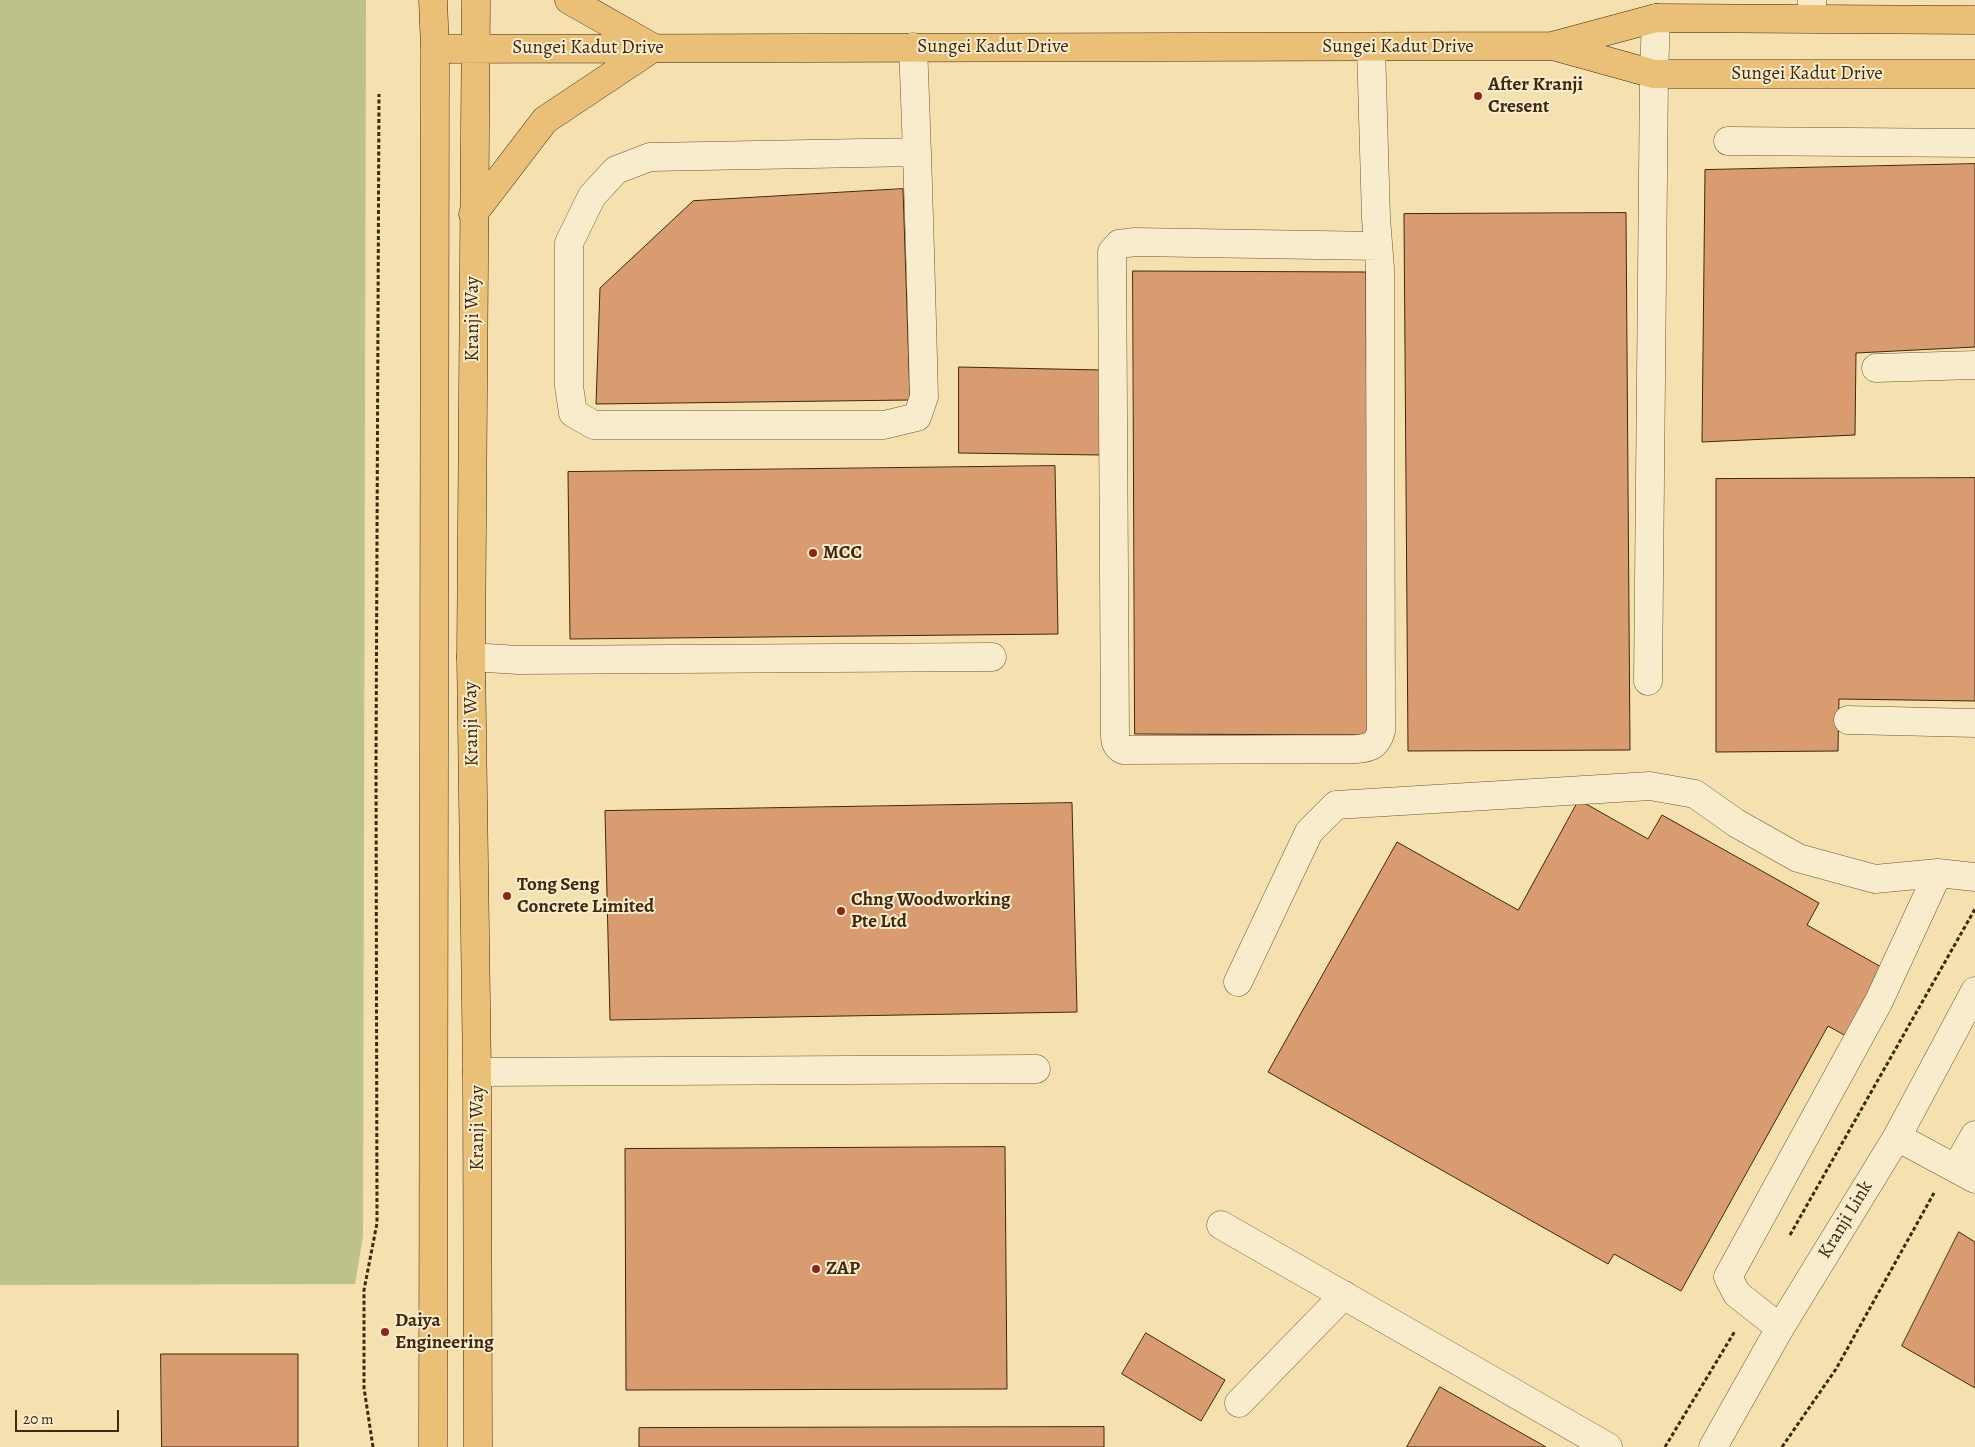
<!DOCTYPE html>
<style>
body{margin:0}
#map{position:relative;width:1975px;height:1447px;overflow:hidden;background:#f5e1b0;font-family:Alegreya,serif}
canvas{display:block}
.scale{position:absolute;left:15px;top:1410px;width:104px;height:22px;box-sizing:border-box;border:2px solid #40270d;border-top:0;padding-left:6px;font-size:15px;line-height:18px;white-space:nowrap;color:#40270d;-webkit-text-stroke:4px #f8eccc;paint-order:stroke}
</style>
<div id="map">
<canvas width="1975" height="1447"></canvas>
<div class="scale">20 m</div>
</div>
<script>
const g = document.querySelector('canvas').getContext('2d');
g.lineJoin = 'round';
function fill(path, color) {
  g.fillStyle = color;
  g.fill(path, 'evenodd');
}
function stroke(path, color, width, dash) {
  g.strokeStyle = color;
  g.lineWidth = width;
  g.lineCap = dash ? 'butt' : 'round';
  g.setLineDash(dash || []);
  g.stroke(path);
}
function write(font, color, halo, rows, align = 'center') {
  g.font = font + ' Alegreya,serif';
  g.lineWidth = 4;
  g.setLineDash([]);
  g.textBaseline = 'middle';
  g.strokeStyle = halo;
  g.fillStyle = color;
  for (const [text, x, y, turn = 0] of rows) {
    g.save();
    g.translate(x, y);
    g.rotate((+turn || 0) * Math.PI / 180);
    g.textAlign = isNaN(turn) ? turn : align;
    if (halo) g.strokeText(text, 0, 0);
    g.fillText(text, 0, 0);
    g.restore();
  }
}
const green = new Path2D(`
 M0,0H366L363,1236L355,1284L0,1285Z`);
const building = new Path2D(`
 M1975,164V347L1856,353L1855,435L1702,442L1705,170Z
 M903,189L910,400L596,404L600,288L693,201Z
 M1626,213L1630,750L1408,751L1404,214Z
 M1133,271L1366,272L1368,735L1135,734Z
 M959,367L1102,370L1100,455L959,453Z
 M1055,466L1058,634L570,639L568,472Z
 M1975,478V701L1839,699L1838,751L1716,752V479Z
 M1579,800L1648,839L1662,815L1819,903L1807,925L1883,968L1846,1036L1828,1026L1681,1291L1614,1254L1608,1264L1268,1072L1397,842L1518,910Z
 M1072,803L1077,1012L610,1020L605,811Z
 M1005,1147L1007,1389L626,1390L625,1149Z
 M1959,1232L1975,1242V1388L1902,1346Z
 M1146,1333L1225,1380L1201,1421L1122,1374Z
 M161,1354H298V1447H162Z
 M1440,1387L1546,1447H1407Z
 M1104,1427V1447H639V1428Z`);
const path = new Path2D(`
 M1790,1235L1975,909
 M373,1447L364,1388V1290L377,1223L376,764L379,94
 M1665,1447L1735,1331
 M1782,1447L1836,1369L1934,1193`);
const minor = new Path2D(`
 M1812,0V18
 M913,47C918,164 921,281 924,397L917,417L884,425H594L573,413L569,386V243L592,196L616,170L650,157L917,152
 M1371,47L1376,218L1380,268L1381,731C1377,745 1371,748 1356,749L1123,750C1117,747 1115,743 1115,736L1112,252L1119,244L1135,242L1378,246
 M1728,141L1975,143
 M1876,368L1975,365
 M471,657L518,660L992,657
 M1648,681L1654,74L1656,18
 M1848,720L1975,723
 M1238,982L1309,832L1336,805L1650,786L1695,794L1736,823L1798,858L1875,879L1938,873L1975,877
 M477,1072L1036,1069
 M1897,1137L1975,1179
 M1956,1168L1975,1135
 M1221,1225L1608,1447
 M1780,1328L1737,1294L1728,1277L1879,1001L1938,873
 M1239,1403L1344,1295
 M1713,1447L1780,1328L1897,1137L1975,991`);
const major = new Path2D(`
 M433,0L435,49L433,1447
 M476,0L471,657L477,1072L478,1447
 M569,0L652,47
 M1553,46L1654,74H1975
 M435,49L1552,46L1656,18L1975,20
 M473,214L545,120L653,48`);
const markers = [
 [1478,96,5,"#8f2418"],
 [813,553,5,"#8f2418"],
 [507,896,5,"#8f2418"],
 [841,911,5,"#8f2418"],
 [816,1269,5,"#8f2418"],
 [385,1332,5,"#8f2418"]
];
const streetNames = [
 ["Sungei Kadut Drive",993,47],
 ["Sungei Kadut Drive",1398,47],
 ["Sungei Kadut Drive",588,48],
 ["Sungei Kadut Drive",1807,74],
 ["Kranji Way",473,319,-90],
 ["Kranji Way",472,724,-91],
 ["Kranji Way",478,1128,-90],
 ["Kranji Link",1846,1220,-59]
];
const poiNames = [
 ["After Kranji",1488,85],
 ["Cresent",1488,107],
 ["MCC",823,553],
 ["Tong Seng",517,885],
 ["Concrete Limited",517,907],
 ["Chng Woodworking",851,900],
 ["Pte Ltd",851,922],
 ["ZAP",826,1269],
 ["Daiya",395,1321],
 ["Engineering",395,1343]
];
fill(green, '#bdc28a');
fill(building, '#d99b70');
stroke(building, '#40270d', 1);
stroke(minor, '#6d5636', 29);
stroke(major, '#40270d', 29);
stroke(path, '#40270d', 3, [4, 2.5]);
stroke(minor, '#f8eccc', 28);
stroke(major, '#eac078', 28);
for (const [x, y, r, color] of markers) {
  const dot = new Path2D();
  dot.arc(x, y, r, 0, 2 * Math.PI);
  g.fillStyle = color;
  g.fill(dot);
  stroke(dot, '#f8eccc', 2);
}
write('19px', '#40270d', '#f8eccc', streetNames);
write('bold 19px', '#40270d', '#f8eccc', poiNames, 'left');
</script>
